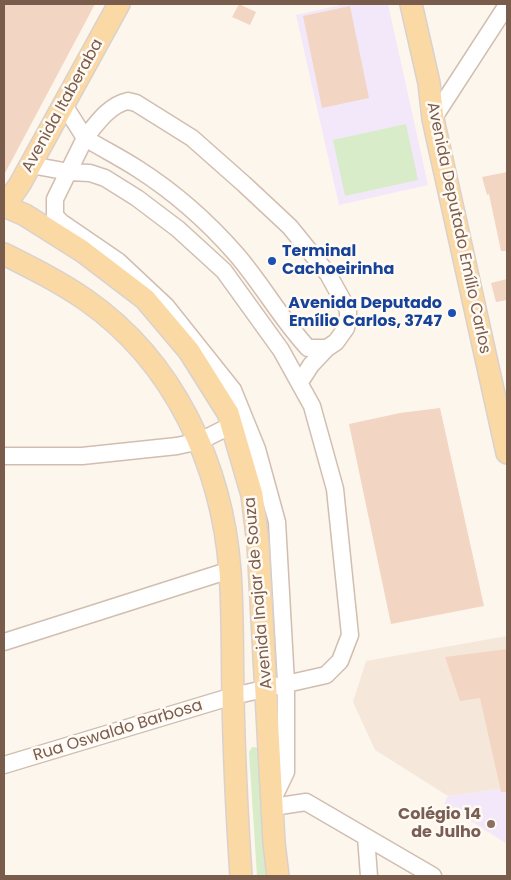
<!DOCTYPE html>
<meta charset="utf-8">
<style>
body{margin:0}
#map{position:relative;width:511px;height:880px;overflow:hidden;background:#fdf6ec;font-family:Poppins,sans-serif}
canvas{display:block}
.frame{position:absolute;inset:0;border:5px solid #7a5c4d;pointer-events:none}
</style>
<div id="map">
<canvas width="511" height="880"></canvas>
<div class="frame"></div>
</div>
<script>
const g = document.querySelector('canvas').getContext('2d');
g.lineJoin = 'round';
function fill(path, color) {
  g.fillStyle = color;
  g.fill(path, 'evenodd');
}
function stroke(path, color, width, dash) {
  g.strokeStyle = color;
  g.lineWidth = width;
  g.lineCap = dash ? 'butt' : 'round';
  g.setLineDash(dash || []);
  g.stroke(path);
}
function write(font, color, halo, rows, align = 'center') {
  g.font = font + ' Poppins,sans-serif';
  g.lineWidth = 5;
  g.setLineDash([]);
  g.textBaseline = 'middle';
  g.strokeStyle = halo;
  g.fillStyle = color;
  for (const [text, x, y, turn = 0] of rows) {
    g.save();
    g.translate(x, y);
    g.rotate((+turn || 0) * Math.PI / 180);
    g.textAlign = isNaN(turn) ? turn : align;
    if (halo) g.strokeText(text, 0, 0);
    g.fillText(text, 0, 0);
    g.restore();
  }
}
const residential = new Path2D(`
 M507,636V788L448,796L375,750L353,702L366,661Z`);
const education = new Path2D(`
 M345,4H388L428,185L339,205L296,15Z
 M507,788V844L444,804L448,796Z`);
const green = new Path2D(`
 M406,124L418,180L345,196L333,140Z
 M252,747L261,748L273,876H257L249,752Z`);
const building = new Path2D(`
 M4,4H95L4,175Z
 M239,4L256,12L250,25L232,17Z
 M350,6L369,98L322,108L303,16Z
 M507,172V251H501L489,194L487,195L482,177Z
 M507,279V300L496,302L491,283Z
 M440,408L484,606L391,624L349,424L400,413Z
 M507,649V792H501L480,698L460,701L445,657Z`);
const minor = new Path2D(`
 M128,101L136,103L192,138L244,184L290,227L328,274L348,310V319L346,328L336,342L327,348H308C281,319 262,284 236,254C208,222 174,192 138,169C121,158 103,149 85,138C97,123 109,105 128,101Z
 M64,105L85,138L55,199V216L61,222L118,261L166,306L233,390L257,449L277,522L286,683V772L273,799
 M433,119L507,5
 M300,382L311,365L327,348
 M4,456H82L177,446L200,441L232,425
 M4,642L230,570
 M4,765L233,696L326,675L340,661L350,635L335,489L312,406L281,350L224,271L178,229L137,198L105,178L90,173L69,172L31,165
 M273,807L306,802L433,876
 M366,837L369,876`);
const major = new Path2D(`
 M411,4L429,83L433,119L507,453
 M4,206L25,215L82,251L145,299L189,351L228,413L252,495L258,544L274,843L278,876
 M4,207L20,184L119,4
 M4,254C32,268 60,282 86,300C175,362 222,466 230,571C233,612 232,654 233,695C234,756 237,816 241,876`);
const markers = [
 [272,261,5,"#1a4fb4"],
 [452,313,5,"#1a4fb4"],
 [491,824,5,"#8d6e63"]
];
const streetNames = [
 ["Avenida Itaberaba",63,106,-61],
 ["Avenida Deputado Emílio Carlos",458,228,78],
 ["Avenida Inajar de Souza",259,593,-95],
 ["Rua Oswaldo Barbosa",118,731,-17]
];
const transitNames = [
 ["Terminal",282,252],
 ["Cachoeirinha",282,270],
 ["Avenida Deputado",442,304,"right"],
 ["Emílio Carlos, 3747",442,322,"right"]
];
const educationNames = [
 ["Colégio 14",481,815],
 ["de Julho",481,833]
];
fill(residential, '#f5e8da');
fill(education, '#f3e8fa');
fill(green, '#d8ecc9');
fill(building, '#f3d5c3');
stroke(minor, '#d1beb0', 19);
stroke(major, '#dad1cd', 24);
stroke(minor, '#fff', 16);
stroke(major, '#fbd9a5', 21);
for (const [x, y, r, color] of markers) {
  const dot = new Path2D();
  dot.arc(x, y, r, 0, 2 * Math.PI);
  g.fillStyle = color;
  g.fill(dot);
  stroke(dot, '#fffaf3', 2);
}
write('16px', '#7a5c4d', '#fffaf3', streetNames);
write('bold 16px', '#164399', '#fffaf3', transitNames, 'left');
write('bold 16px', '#785e54', '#fffaf3', educationNames, 'right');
</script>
